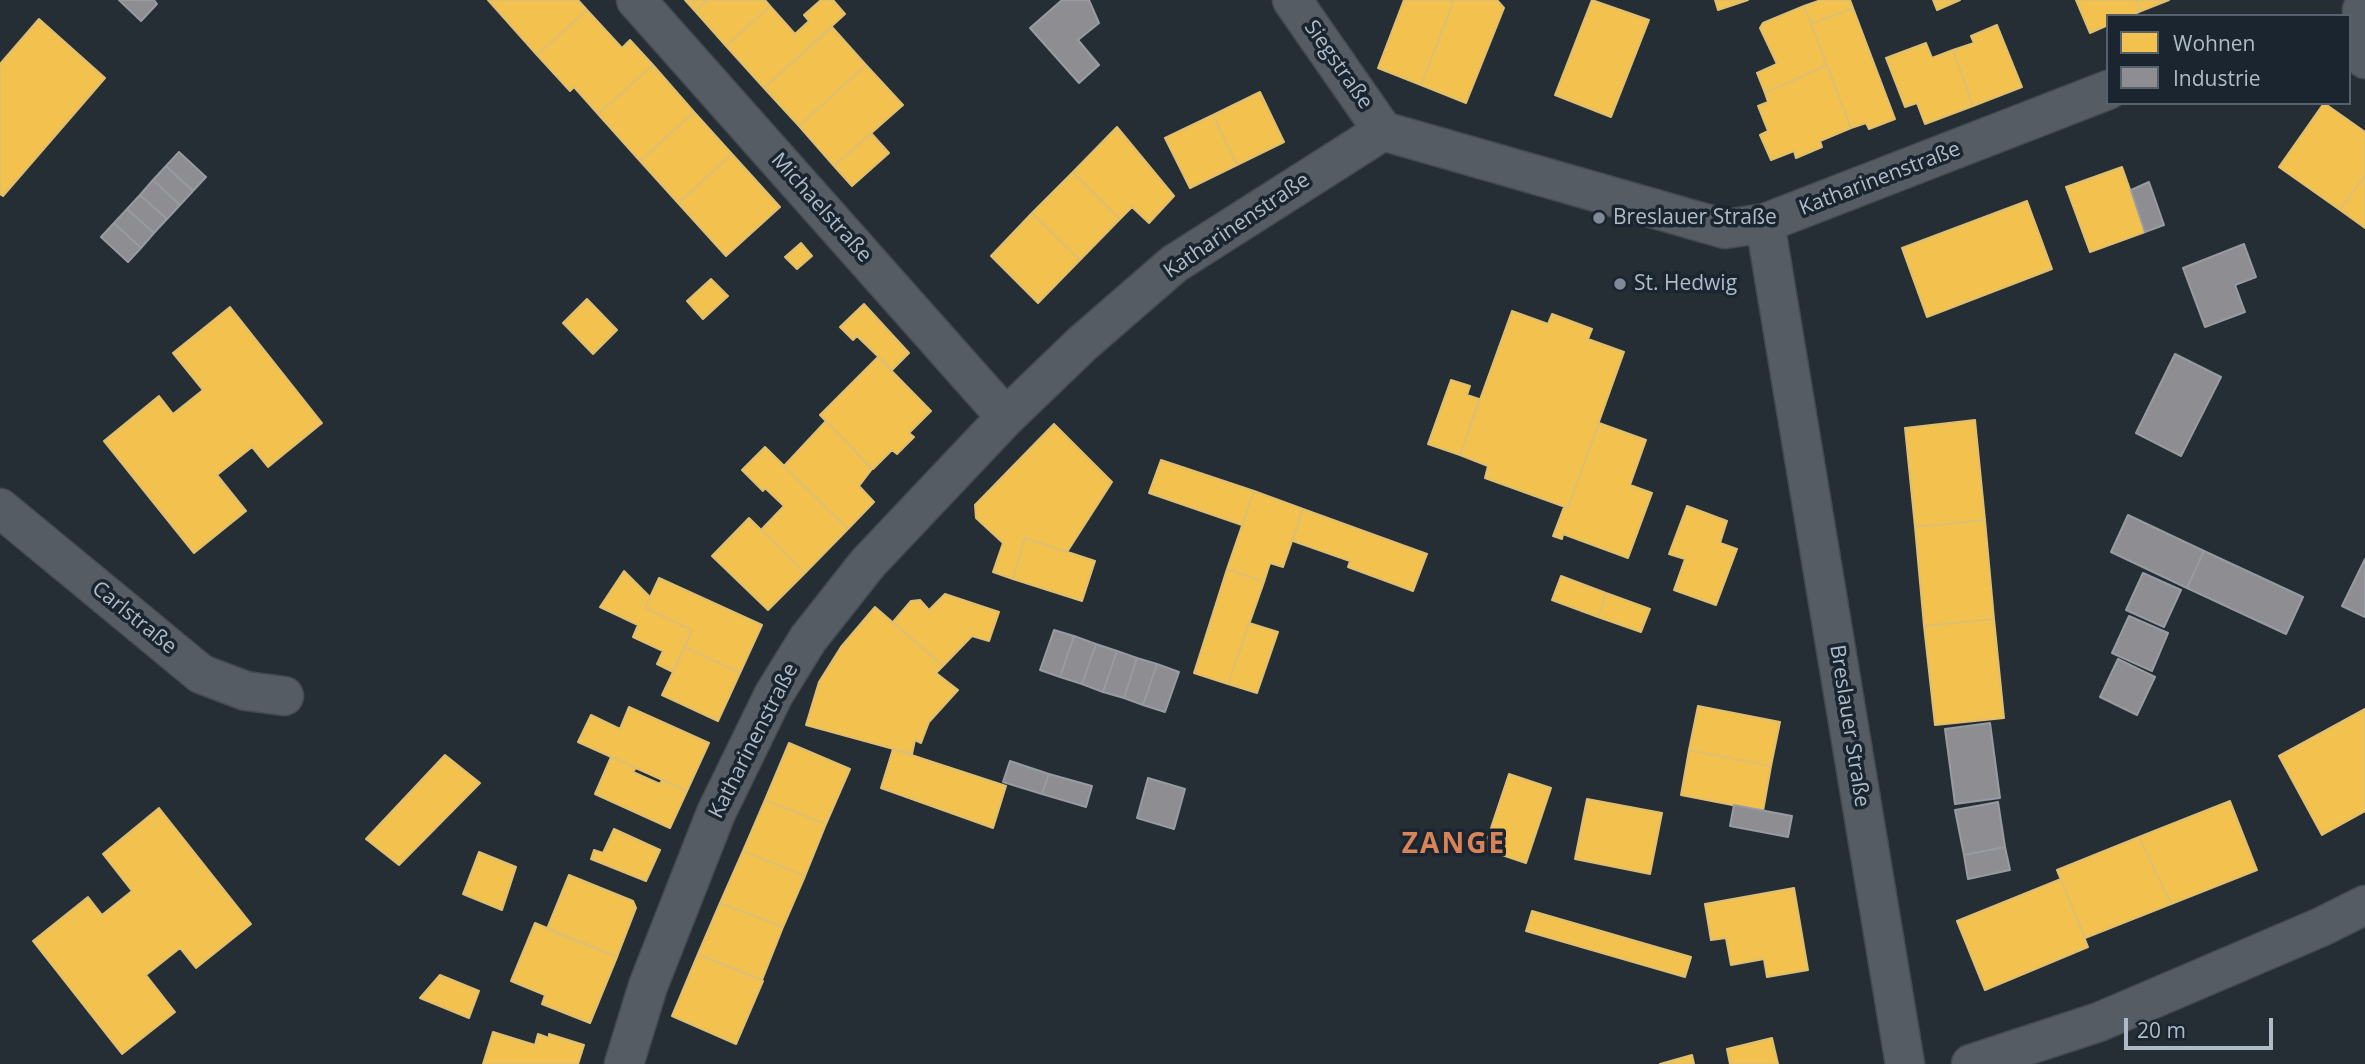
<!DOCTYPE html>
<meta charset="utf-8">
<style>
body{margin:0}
#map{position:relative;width:2365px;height:1064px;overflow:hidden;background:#262e35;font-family:"Open Sans",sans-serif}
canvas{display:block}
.legend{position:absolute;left:2106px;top:14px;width:245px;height:91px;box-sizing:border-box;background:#1a2530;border:2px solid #56616c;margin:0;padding:9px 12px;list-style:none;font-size:21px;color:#afbbc7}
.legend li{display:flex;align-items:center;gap:14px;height:35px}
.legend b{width:35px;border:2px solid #56616c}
.scale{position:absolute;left:2124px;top:1018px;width:149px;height:32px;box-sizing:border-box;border:4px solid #afbbc7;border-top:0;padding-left:9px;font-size:21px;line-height:24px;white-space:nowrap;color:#afbbc7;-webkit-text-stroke:5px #1a2530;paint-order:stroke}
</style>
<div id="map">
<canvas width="2365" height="1064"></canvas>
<ul class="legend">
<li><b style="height:19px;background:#f2c14e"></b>Wohnen</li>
<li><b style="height:19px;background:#8d8d92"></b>Industrie</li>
</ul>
<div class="scale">20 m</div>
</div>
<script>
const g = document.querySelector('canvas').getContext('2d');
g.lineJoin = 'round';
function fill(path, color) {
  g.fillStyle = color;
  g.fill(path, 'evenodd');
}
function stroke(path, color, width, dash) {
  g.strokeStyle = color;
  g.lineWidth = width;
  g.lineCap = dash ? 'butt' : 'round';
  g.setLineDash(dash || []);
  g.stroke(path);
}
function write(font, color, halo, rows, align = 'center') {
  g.font = font + ' "Open Sans",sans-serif';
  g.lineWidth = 7;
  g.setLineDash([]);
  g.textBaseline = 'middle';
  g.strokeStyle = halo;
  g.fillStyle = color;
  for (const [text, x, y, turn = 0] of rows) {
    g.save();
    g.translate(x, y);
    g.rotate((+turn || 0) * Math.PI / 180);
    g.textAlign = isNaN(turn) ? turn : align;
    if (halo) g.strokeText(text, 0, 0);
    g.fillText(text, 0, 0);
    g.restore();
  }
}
const homes = new Path2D(`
 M488,0H578L587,10L537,55Z
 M685,0H708L695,11Z
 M708,0H765L770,6L726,46L695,11Z
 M821,0H833L845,14L764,88L726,46L770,6L795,34L809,21L804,15Z
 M1404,0H1454L1421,85L1378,68Z
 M1454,0H1497L1504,8L1466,103L1421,85Z
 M1592,0L1649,20L1611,117L1555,95Z
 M1715,0H1748L1718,10Z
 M1821,0H1850L1853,8L1811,24L1804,6Z
 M1933,0H1960L1937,10Z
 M2076,0H2136L2141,11L2130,16H2108V25L2090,33Z
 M2136,0H2169L2141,11Z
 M1804,6L1827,65L1765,93L1757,73L1777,64L1760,28L1763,23Z
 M1853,8L1895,119L1869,129L1866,123L1851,128L1811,24Z
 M587,10L622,48L630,40L653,65L598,114L574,87L570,91L537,55Z
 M39,19L105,78L3,196L0,194V64Z
 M1997,25L2022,87L1973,106L1953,50L1974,43L1971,36Z
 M832,27L866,65L799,126L764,88Z
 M1926,43L1932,58L1953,50L1973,106L1925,124L1917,103L1905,107L1886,58Z
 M653,65L694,112L640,161L598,114Z
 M866,65L903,105L834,166L799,126Z
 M1827,65L1851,128L1820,141L1822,147L1796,158L1794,151L1771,160L1760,135L1768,131L1758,106L1768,102L1765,93Z
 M1260,92L1284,142L1237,165L1213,115Z
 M2324,103L2365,132V175L2340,210L2279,167Z
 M694,112L732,154L678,203L640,161Z
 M1213,115L1237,165L1190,188L1165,138Z
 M1117,127L1174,196L1149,223L1132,207L1120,219L1073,172Z
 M871,133L889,153L852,186L834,166Z
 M732,154L780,207L726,256L678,203Z
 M2122,167L2145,232L2090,252L2066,187Z
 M1073,172L1120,219L1080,260L1032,213Z
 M2365,175V228L2340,210Z
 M2027,201L2052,269L1927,317L1902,248Z
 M1032,213L1080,260L1038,303L991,256Z
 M801,243L812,256L797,269L785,257Z
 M711,279L728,296L703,319L687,301Z
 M587,299L617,330L593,354L563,323Z
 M864,304L909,353L892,370L857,336L853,340L840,327Z
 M230,307L322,423L268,467L252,447L217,475L246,511L194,553L104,441L159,396L173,414L203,390L173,353Z
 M1512,311L1548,324L1552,314L1592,329L1588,339L1624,352L1568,508L1485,478L1488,466L1460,455Z
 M878,357L931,411L909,433L914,437L897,454L892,450L873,469L820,415Z
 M1451,380L1470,386L1467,395L1479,399L1460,455L1428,444Z
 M1975,420L1985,520L1915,527L1905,428Z
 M826,421L872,469L859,486L874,502L848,529L784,466Z
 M1599,423L1646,440L1630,485L1652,493L1628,558L1563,534L1562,539L1553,536L1564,507L1568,508Z
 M1054,424L1112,482L1067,552L1025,538L1013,579L993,572L1003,543L976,518L975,505Z
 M765,447L848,529L805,573L761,530L784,506L765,488L763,491L742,470Z
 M1161,460L1254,491L1242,525L1149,493Z
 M1254,491L1303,509L1283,567L1270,563L1264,582L1227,569Z
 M1687,506L1727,521L1720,543L1737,549L1716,605L1674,590L1685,559L1669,554Z
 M1303,509L1427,554L1413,591L1348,567L1350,561L1293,541Z
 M749,518L805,573L768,610L712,556Z
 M1985,520L1994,619L1924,626L1915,527Z
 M1025,538L1095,561L1082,601L1013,579Z
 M1227,569L1264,582L1228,684L1194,673Z
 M624,571L650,597L645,608L692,630L673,672L657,664L663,651L633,637L638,625L600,607Z
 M1561,576L1606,593L1598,617L1552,600Z
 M659,578L762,625L740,673L685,647L692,630L645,608Z
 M1606,593L1650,609L1641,632L1598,617Z
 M945,594L999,612L989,641L972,636L943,666L893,622L911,601L920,600L929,610Z
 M875,607L943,666L936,673L958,690L929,722L921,743L915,740L912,754L806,725L819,682L841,647Z
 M1994,619L2004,718L1935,725L1924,626Z
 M1249,623L1278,632L1257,693L1228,684Z
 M685,647L740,673L718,721L662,695Z
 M1698,706L1780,722L1771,766L1689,750Z
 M629,707L709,743L687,791L578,742L591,715L620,729Z
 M2365,709V811L2322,835L2279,756Z
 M789,743L850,769L826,824L765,800Z
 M893,749L1006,786L993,828L881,788Z
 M1689,750L1771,766L1763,811L1681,795Z
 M445,755L480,783L399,865L366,839Z
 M611,757L636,768L633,772L660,784L662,780L687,791L670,828L595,794Z
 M1509,774L1551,788L1526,863L1484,849Z
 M1587,799L1662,813L1650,874L1575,859Z
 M765,800L826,824L805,876L743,851Z
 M2230,801L2257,870L2171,904L2139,837Z
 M159,808L251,924L196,968L180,948L146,975L175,1012L122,1054L33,941L88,897L102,915L132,891L103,854Z
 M614,829L660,850L646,881L591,859L594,850L603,853Z
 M2139,837L2171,904L2085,938L2057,870Z
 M743,851L805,876L783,927L720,903Z
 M479,852L516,867L502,910L463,894Z
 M569,875L633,901L636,908L617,957L547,929Z
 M2061,879L2088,947L1985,990L1957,921Z
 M1794,888L1808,970L1767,977L1764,959L1731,965L1726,938L1711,940L1705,904Z
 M720,903L783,927L762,980L698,954Z
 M1532,911L1691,957L1685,977L1526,931Z
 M535,923L617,957L590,1023L542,1004L545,995L511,981Z
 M698,954L763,981L736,1044L672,1016Z
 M440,975L479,991L469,1018L420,998Z
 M493,1032L535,1045L538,1034L549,1038V1034L584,1045L578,1064H483Z
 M1772,1038L1778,1064H1730L1727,1049Z
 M1692,1055L1694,1064H1660Z`);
const industry = new Path2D(`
 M119,0H154L157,4L141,21Z
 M1062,0H1089L1099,23L1078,40L1099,65L1079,83L1030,28Z
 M179,152L206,177L193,191L166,166Z
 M166,166L193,191L180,205L153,180Z
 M153,180L180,205L167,219L140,195Z
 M2149,182L2164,225L2145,232L2131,190Z
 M140,195L167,219L154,233L127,209Z
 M127,209L154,233L141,248L114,223Z
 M114,223L141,248L128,262L101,237Z
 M2244,244L2256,277L2235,285L2245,312L2205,327L2183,268Z
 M2175,354L2221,377L2181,456L2136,433Z
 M2128,515L2204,551L2187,588L2111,552Z
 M2204,551L2303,597L2286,634L2187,588Z
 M2365,559V617L2342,606Z
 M2143,573L2181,590L2164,627L2126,610Z
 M2129,616L2168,633L2152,671L2112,653Z
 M1054,630L1074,636L1060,677L1040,670Z
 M1074,636L1096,644L1082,684L1060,677Z
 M1096,644L1117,651L1103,692L1082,684Z
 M1117,651L1137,658L1124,698L1103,692Z
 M1137,658L1157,664L1143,705L1124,698Z
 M2118,659L2155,677L2137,715L2100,697Z
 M1157,664L1179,672L1165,712L1143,705Z
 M1990,723L2000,798L1955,804L1945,729Z
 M1010,761L1049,774L1042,794L1003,782Z
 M1049,774L1092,786L1086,807L1042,794Z
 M1148,778L1185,789L1174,829L1137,818Z
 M1998,802L2005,847L1964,855L1955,810Z
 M1734,805L1792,816L1788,837L1730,826Z
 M2005,847L2010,870L1968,879L1964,855Z`);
const minor = new Path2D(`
 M636,0L1006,417
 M1292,0L1383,131
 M2362,10L2365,59
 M1765,223L1905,1064
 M0,508L201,674L246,691L284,696
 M624,1064L648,986L716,813L774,694L808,639L868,563L1006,417L1083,343L1174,264L1383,131L1725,229L1765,223L2108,90
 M1971,1064L2099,1022L2321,927L2365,905`);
const markers = [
 [1599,218,7,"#7f8a94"],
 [1620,284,7,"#7f8a94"]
];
const streetNames = [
 ["Siegstraße",1338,65,55],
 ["Katharinenstraße",1880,179,-21],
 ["Michaelstraße",821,208,48],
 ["Katharinenstraße",1237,226,-34],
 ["Carlstraße",134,618,39],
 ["Breslauer Straße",1849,726,81],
 ["Katharinenstraße",754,741,-63]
];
const poiNames = [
 ["Breslauer Straße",1613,218],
 ["St. Hedwig",1634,284]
];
const districtNames = [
 ["ZANGE",1454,845]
];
fill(homes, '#f2c14e');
stroke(homes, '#debf72', 2);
fill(industry, '#8d8d92');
stroke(industry, '#979ba2', 2);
stroke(minor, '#444a50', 41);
stroke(minor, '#565c63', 38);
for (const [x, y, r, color] of markers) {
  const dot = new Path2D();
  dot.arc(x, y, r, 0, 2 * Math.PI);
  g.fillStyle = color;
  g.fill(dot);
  stroke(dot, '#1a2530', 2.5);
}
write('21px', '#afbbc7', '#1a2530', streetNames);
write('21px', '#afbbc7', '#1a2530', poiNames, 'left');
g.letterSpacing = '2px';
write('bold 28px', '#d98458', '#1a2530', districtNames);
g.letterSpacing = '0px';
</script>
